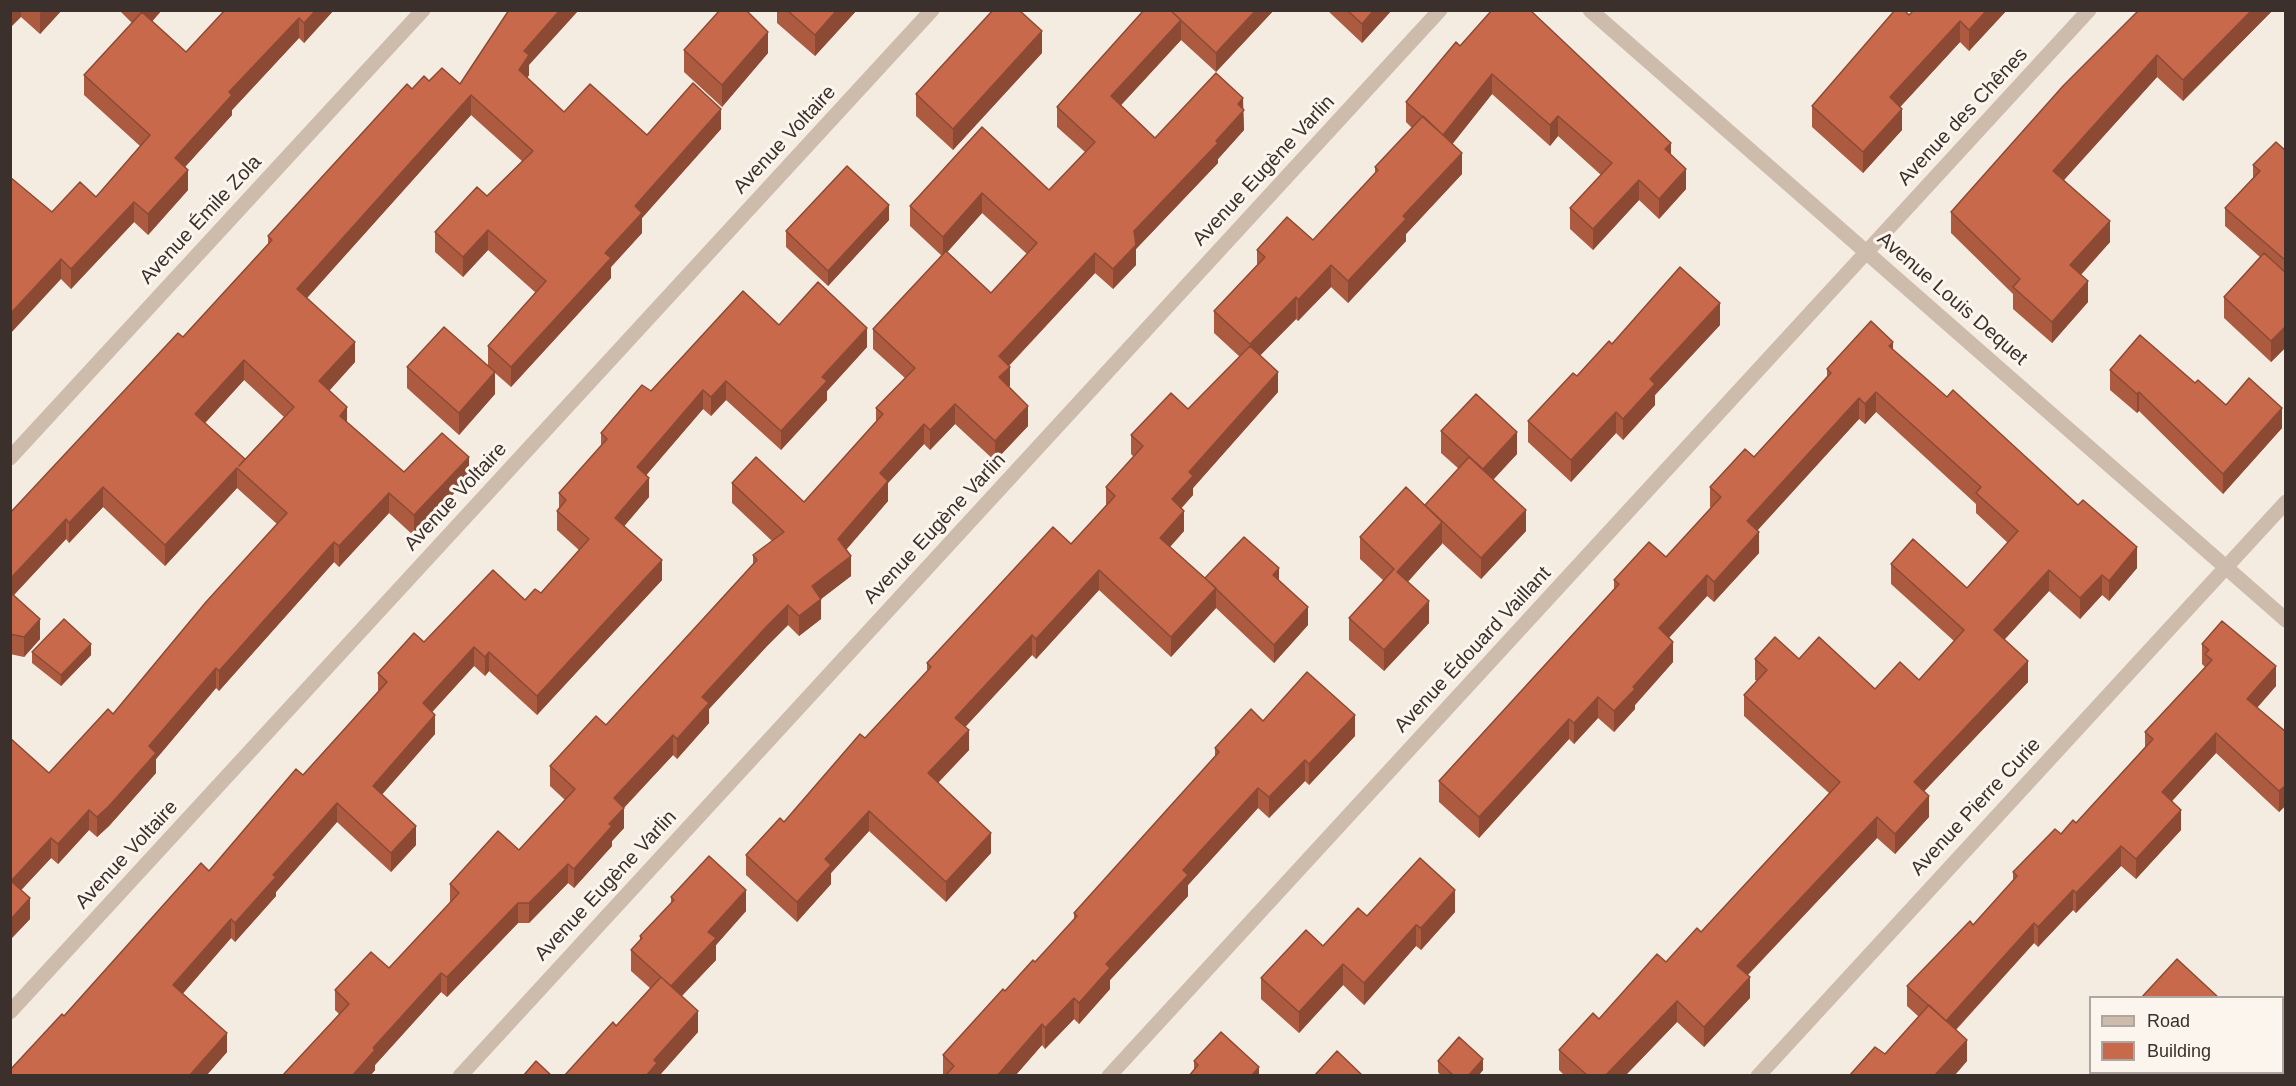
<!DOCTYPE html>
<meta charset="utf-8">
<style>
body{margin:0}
#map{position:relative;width:2296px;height:1086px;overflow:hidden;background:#f4ebe1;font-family:Arial,sans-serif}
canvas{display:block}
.frame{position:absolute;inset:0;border:12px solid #3b302b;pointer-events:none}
.legend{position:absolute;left:2089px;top:996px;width:195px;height:78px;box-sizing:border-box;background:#fbf5ee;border:2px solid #aea6a0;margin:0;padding:8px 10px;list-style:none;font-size:18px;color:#3b302b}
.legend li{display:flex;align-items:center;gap:12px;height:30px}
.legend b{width:30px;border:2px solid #aea6a0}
</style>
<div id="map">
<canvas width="2296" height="1086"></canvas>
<div class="frame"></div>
<ul class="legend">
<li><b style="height:8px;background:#cdbbac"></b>Road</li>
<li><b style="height:16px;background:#c8694b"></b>Building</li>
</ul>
</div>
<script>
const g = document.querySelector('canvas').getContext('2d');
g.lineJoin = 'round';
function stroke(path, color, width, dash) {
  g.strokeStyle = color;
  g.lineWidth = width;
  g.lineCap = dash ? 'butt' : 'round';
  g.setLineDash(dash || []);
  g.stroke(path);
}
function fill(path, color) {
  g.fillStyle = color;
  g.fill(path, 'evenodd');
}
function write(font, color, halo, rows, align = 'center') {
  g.font = font + ' Arial,sans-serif';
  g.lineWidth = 6;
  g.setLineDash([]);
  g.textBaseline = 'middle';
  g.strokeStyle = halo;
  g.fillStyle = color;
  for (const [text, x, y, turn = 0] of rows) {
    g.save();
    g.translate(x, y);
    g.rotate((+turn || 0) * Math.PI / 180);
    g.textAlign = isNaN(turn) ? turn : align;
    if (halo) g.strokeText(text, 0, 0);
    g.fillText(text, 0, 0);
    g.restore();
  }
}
const street = new Path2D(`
 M1590,10L2286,620
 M10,458L423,10
 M10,1012L932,10
 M460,1076L1440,10
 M1109,1076L2089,10
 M1758,1076L2286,502`);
const wall = new Path2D(`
 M10,10H62L40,34L21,17Z
 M119,10H162L152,21L186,52L225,10H334L304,43L299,38L232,110V115L185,167L188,190L148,235L134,222L71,289L61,279L52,212L96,197L140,146L84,95V75L132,23Z
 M777,10H857L815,56L777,23Z
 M1144,10H1274L1216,72L1181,40L1121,105L1155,138L1243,109L1244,130L1218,159V163L1136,249V265L1113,289L1095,273L1009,366V387L1028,426L995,461L955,424L930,450L924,444L888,483V501L846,550L851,576L821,599V619L799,636L788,625L767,646L709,709V723L677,759L673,755L624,808V828L612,841V846L574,888L568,883L529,923H518L447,997L441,992L375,1065V1070L370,1076H282L339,1014L335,1010V990L389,968L450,903V884L519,850L565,800L550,786V766L606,725L753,564V555L772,541L732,503V483L804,502L876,422V408L905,378L873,349V329L942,256L910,226V206L982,127L1049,190L1085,152L1057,127V107ZM982,213L1027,254L991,293L947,252Z
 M1327,10H1392L1362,43Z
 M1914,10H2007L1969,51L1960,42L1900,107L1902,130L1863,173L1812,127V106Z
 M2139,10H2273L2183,101L2157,77L2064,180L2110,242L2081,275L2088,302L2052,343L2013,309V294L1951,233V212Z
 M1460,46L1671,155L1686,189L1659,219L1639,200L1593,250L1570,229V208L1601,175L1558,136L1550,146L1492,94L1452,144L1462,174L1406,234V241L1348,303L1331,287L1298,321L1296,319L1260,355L1278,392L1193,488V495L1181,508L1184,531L1170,547L1205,578L1279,580L1308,625L1274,663L1216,608L1171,657L1099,590L1036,659L1032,655L965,727L969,750L938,783L991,853L946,902L869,831L831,873V884L797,922L746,875V855L784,822L865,738L927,671V663L1071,544L1106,506V487L1134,457L1131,454V435L1188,409L1240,357L1214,333V311L1257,265V250L1313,240L1375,173V167L1412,128L1406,122V102Z
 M684,50L768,53L722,107L684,72Z
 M1042,53L953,150L916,116V94Z
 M529,65V75L527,78L564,112L647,135L721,129L642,218V233L611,267V278L511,387L495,373V394L459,435L407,388V367L488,366V346L536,293L488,250L463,277L435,252V232L487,196L522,161L471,115L307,298L355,362L329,391L347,422L404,472L469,477L414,536L389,513L339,567L334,562L219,691L216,688L156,759V773L109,826L97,837L89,830L58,864L51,858L21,890L30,919L10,940V738L49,773L113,714L277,524L237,488L165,566L103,507L69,543L66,539L14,595L40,639L24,657L10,654V513L183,337L268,244V236L412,89L429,81L460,84ZM244,380L284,417L245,459L205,423Z
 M2286,151V347L2271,362L2224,318V297L2260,257L2225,226V208L2253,178V165Z
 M889,220L828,286L786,247V231Z
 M779,325L867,347L827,391V400L781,450L726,400L711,416L703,409L646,475L649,497L624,526L662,580L537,715L489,671L485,676L474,666L432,712L435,734L382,794L416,845L391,872L337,822L276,892V896L235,942L231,938L182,994L227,1052L206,1076H10L64,1016L209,871L303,775L378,692V673L424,642L541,593L579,550L557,530V511L559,509V493L601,446V433L651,391Z
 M1720,325L1655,395V405L1623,440L1616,433L1571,482L1528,442V421L1612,344Z
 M1893,350L2137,568L2109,601L2102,595L2080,619L2049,591L2004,640L2028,682L1924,791L1929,817L1895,854L1877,838L1748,975L1750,998L1704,1047L1677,1022L1625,1076H1565L1559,1070V1050L1599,1019L1701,932L1829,793L1744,716V695L1757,681L1755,680V659H1799L1875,689L1919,680L1954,641L1891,584V564L1967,588L2008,543L1976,513V504L1876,412L1865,424L1859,419L1757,530L1759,553L1714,602L1707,596L1669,637L1673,662L1635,705V709L1614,732L1598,718L1574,744L1569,739L1479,838L1439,802V781L1614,589V580L1666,557L1711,508L1710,507V487L1754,457L1827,376V369Z
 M2110,370L2195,383L2226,405L2282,428L2223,494L2139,411L2137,413L2110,390Z
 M1441,431L1517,454L1493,479L1526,531L1481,579L1442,543L1408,582L1429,623L1384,671L1349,640V618L1384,581L1360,559V537L1425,506L1459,469L1441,453Z
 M2202,644L2276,686L2257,708L2286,732V805L2279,812L2216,753L2172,801L2181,830L2136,879L2121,866L2076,913L2073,910L2038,947L2034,943L1956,1030L1967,1061L1954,1076H1849L1885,1054L1919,1017L1907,1006V986L1973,925L2013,881V872L2076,823L2145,747V732L2205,667L2202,664Z
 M32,652L91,655L61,686L32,663Z
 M1263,721L1355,736L1309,785L1305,781L1269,818L1258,808L1188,885V896L1110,980V989L1079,1024L1074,1019L1045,1049L1042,1045L1015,1076H943V1055L1005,991L1035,962L1074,920V913L1215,757V748Z
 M671,897L746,911L716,945V960L682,996L698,1032L659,1076H564L616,1026L650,988L631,971V950L640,940V936L671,903Z
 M1455,912L1421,950L1416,946L1364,1005L1343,985L1299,1033L1261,999V978L1323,946L1367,916Z
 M1194,1061L1259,1076L1194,1070Z
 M1438,1061L1483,1070L1478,1076H1441L1438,1072Z
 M2175,1072H2258V1076H2178Z`);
const shadedWall = new Path2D(`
 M10,10H21V17L10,28Z
 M43,10H62L40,34V13Z
 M143,10H162L143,32Z
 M316,10H334L304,43V23Z
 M560,10H579L529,65V75L519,91V70L524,51Z
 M837,10H857L815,56V35Z
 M1256,10H1274L1216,72V53Z
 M1374,10H1392L1362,43V24Z
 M1987,10H2007L1969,51V30Z
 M2252,10H2273L2183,101V80Z
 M299,18V38L232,110V115L175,178V158L229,92Z
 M1181,20V40L1111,116V96Z
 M1960,21V42L1890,118V97Z
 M1042,31V53L953,150V129Z
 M768,32V53L722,107V85Z
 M2157,55V77L2053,192V171Z
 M1492,74V94L1443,156V135Z
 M471,95V115L297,309V289Z
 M1243,98L1244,130L1218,159V163L1136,249V265L1113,289V269L1134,231L1216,141L1238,104Z
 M721,109V129L642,218V233L611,267V278L511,387V367L605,253L635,206Z
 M1902,109V130L1863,173V152Z
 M1558,116V136L1550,146V125Z
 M1671,143V163L1665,149Z
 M1462,153V174L1406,234V241L1348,303V281L1403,216Z
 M1686,169V189L1659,219V199Z
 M188,170V190L148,235V214Z
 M1639,180V200L1593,250V229Z
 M982,193V213L943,257V237Z
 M134,202V222L71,289V269Z
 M889,205V220L828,286V271Z
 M2110,221V242L2070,286V265Z
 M488,230V250L463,277V257Z
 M1095,253V273L999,376V356Z
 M61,259V279L10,334V314Z
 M1331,265V287L1298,321V300Z
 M2088,281V302L2052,343V322Z
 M1296,297V319L1250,366V344Z
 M1720,303V325L1655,395V405L1623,440V419L1650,379Z
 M2286,326V347L2271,362V341Z
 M867,328V347L827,391V400L781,450V431L822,377Z
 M355,342V362L319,402V381Z
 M1893,342V362L1889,346Z
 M244,360V380L195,434V414Z
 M1010,367V386L999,397V377Z
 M495,372V394L459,435V413Z
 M1278,372V392L1193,488V495L1172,519V499L1189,472Z
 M726,381V400L711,416V397Z
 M703,390V409L637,486V467Z
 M1876,392V412L1865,424V404Z
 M2139,392V411L2137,413V394Z
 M1859,398V419L1747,542V521Z
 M955,404V424L930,450V430Z
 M1028,406V426L995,461V441Z
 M347,407V427L340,416Z
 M2282,408V428L2223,494V474Z
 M1616,412V433L1571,482V460Z
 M924,424V444L888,483V501L838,559V539L880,473Z
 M1517,432V454L1483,491V469Z
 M469,457V477L414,536V515Z
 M237,468V488L165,566V545Z
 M649,478V497L615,537V518Z
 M103,487V507L69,543V523Z
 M389,493V513L339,567V546Z
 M1526,510V531L1481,579V558Z
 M1184,511V531L1160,558V538Z
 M66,519V539L10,599V579Z
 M1442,522V544L1397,593V572Z
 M1759,532V553L1714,602V582Z
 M334,542V562L219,691V671Z
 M2137,547V568L2109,601V581Z
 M851,556V576L812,606V586Z
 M662,560V580L537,715V696Z
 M1279,568V586L1273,575Z
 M1099,570V590L1036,659V639Z
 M2049,570V591L1994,651V630Z
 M1707,575V596L1659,649V628Z
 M2102,575V595L2080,619V598Z
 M1216,588V608L1171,657V637Z
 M821,599V619L799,636V616Z
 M1429,601V623L1384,671V650Z
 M788,605V625L767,646L709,709V723L677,759V739L702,697L767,626Z
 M1308,607V625L1274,663V645Z
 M40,619V639L24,657V637Z
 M1032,635V655L955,738V718Z
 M1673,642V662L1635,705V709L1614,732V711L1633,687Z
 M91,644V655L61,686V675Z
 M474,647V666L423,722V703Z
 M489,652V671L485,676V657Z
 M2028,661V682L1914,802V782Z
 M2276,666V686L2247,719V699Z
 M216,668V688L156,759V773L109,826L97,837V817L149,746Z
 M1598,697V718L1574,744V723Z
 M435,715V734L373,805V786Z
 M1355,715V736L1309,785V764Z
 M1569,719V739L1479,838V817Z
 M969,730V750L928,793V773Z
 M2216,733V753L2162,812V792Z
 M673,735V755L614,818V798Z
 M1305,760V781L1269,818V797Z
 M2286,785V805L2279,812V791Z
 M1258,788V808L1188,885V896L1110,980V989L1079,1024V1003L1106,964L1183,870Z
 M1929,796V817L1895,854V834Z
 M337,803V822L276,892V896L235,942V923L273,875Z
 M624,808V828L612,841V846L574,888V869L609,824Z
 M89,810V830L58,864V844Z
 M2181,810V830L2136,879V859Z
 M869,811V831L831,873V884L797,922V902L825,859Z
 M1877,817V838L1737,986V966Z
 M416,826V845L391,872V853Z
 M991,833V853L946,902V882Z
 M51,838V858L11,901V881Z
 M2121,846V866L2076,913V893Z
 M568,864V883L529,923V903Z
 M746,890V911L716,945V960L671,1007V986L708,932Z
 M1455,890V912L1421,950V928Z
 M2073,890V910L2038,947V927Z
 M30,898V919L10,940V920Z
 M518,903V923L447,997V977Z
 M231,919V938L173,1005V985Z
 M2034,923V943L1945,1041V1021Z
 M1416,925V946L1364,1005V983Z
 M1343,964V985L1299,1033V1012Z
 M441,973V992L375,1065V1070L370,1076H352L373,1048Z
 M1750,977V998L1704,1047V1027Z
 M1074,998V1019L1045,1049V1028Z
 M1677,1001V1022L1625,1076H1605Z
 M698,1011V1032L659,1076H646L654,1060Z
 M1042,1024V1045L1015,1076H997Z
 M227,1033V1052L206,1076H189Z
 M1967,1040V1061L1954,1076H1934Z
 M1483,1059V1070L1478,1076H1468Z
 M1259,1067V1076H1251Z`);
const building = new Path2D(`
 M225,10H316L304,23L299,18L229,92L232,95L175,158L188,170L148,214L134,202L71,269L61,259L10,314V177L52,212L80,182L96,197L150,135L84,75L142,12L186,52Z
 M509,10H560L524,51L529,55L519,70L564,112L590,84L647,135L693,83L721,109L635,206L642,213L605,253L611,258L511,367L488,346L546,281L488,230L463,257L435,232L477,187L487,196L533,151L471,95L297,289L355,342L319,381L347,407L340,416L404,472L442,433L469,457L414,515L389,493L339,546L334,542L219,671L216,668L149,746L156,753L109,806L97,817L89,810L58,844L51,838L11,881L30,898L10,920V738L49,773L108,709L113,714L206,602L287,513L237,468L165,545L103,487L69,523L66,519L10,579V513L178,333L183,337L272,240L268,236L407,84L412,89L424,76L429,81L442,68L460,84ZM244,360L294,407L239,466L245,459L195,414Z
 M720,10H746L768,32L722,85L684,50Z
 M787,10H837L815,35Z
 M993,10H1019L1042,31L953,129L916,94Z
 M1144,10H1170L1181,20L1111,96L1155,138L1216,73L1243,98L1238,104L1244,110L1216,141L1218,143L1134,231L1136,245L1113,269L1095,253L999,356L1010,367L999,377L1028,406L995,441L955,404L930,430L924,424L880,473L888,481L838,539L851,556L812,586L821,599L799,616L788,605L767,626L702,697L709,703L677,739L673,735L614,798L624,808L609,824L612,826L574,869L568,864L529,903H518L447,977L441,973L373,1048L375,1050L352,1076H282L349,1004L335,990L371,952L389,968L459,893L450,884L498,831L519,850L575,789L550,766L596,716L606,725L757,560L753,555L784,532L732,483L756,457L804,502L883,414L876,408L915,368L873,329L946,251L991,293L1037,243L982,193L943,237L910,206L982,127L1049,190L1095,142L1057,107Z
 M1170,10H1256L1216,53Z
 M1347,10H1374L1362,24Z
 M1492,10H1530L1671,143L1665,149L1686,169L1659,199L1639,180L1593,229L1570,208L1612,163L1558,116L1550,125L1492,74L1443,135L1406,102L1456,42L1460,46Z
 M1895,10H1904L1909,15L1914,10H1987L1969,30L1960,21L1890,97L1902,109L1863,152L1812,106Z
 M2139,10H2252L2183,80L2157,55L2053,171L2110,221L2070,265L2088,281L2052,322L2013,287L2020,279L1951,212L2063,86Z
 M1423,116L1462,153L1403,216L1406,219L1348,281L1331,265L1298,300L1296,297L1250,344L1214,311L1265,257L1257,250L1287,217L1313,240L1378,170L1375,167Z
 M2276,142L2286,151L2285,260L2225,208L2260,171L2253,165Z
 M847,166L889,205L828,271L786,231Z
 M2264,253L2286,273V326L2271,341L2224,297Z
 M1680,267L1720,303L1650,379L1655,384L1623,419L1616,412L1571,460L1528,421L1573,373L1577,376L1609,341L1612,344Z
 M818,282L867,328L822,377L827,381L781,431L726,381L711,397L703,390L637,467L649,478L615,518L662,560L537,696L489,652L485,657L474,647L423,703L435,715L373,786L416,826L391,853L337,803L273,875L276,877L235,923L231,919L173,985L227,1033L189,1076H10V1070L62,1014L64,1016L201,863L209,871L296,769L303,775L387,682L378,673L414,633L424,642L493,570L525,600L535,589L541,593L589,539L557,511L566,500L559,493L607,439L601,433L642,385L651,391L743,291L779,325Z
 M1871,321L1893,342L1889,346L1947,397L1953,390L2078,505L2083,500L2137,547L2109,581L2102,575L2080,598L2049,570L1994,630L2028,661L1914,782L1929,796L1895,834L1877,817L1737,966L1750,977L1704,1027L1677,1001L1605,1076H1588L1559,1050L1593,1013L1599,1019L1657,954L1666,962L1697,928L1701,932L1840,782L1744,695L1767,670L1755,659L1775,637L1799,659L1819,637L1875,689L1900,662L1919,680L1964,630L1891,564L1913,539L1967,588L2018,531L1976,493L1981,487L1876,392L1865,404L1859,398L1747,521L1759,532L1714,582L1707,575L1659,628L1673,642L1633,687L1635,689L1614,711L1598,697L1574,723L1569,719L1479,817L1439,781L1619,584L1614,580L1649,542L1666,557L1721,497L1710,487L1745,449L1754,457L1831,373L1827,369Z
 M444,327L495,372L459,413L407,367Z
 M2140,335L2195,383L2198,380L2226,405L2249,378L2282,408L2223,474L2139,392L2137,394L2110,370Z
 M1250,346L1278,372L1189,472L1193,476L1172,499L1184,511L1160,538L1216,588L1171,637L1099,570L1036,639L1032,635L955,718L969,730L928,773L991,833L946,882L869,811L825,859L831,865L797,902L746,855L780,818L784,822L860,734L865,738L931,667L927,663L1053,527L1071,544L1115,496L1106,487L1143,446L1131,435L1171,393L1188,409Z
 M1476,394L1517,432L1483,469L1441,431Z
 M1469,457L1526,510L1481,558L1425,505Z
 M1406,487L1442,522L1397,572L1429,601L1384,650L1349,618L1394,569L1360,537Z
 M1244,537L1279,568L1273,575L1308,607L1274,645L1205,578Z
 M10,592L40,619L24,637L10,634Z
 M64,619L91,644L61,675L32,652Z
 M2222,621L2276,666L2247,699L2286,732V785L2279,791L2216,733L2162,792L2181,810L2136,859L2121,846L2076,893L2073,890L2038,927L2034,923L1946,1021L1907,986L1970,921L1973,925L2017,876L2013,872L2055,829L2061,834L2073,820L2076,823L2153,739L2145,732L2212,660L2205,654L2209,650L2202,644Z
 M1307,672L1355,715L1309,764L1305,760L1269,797L1258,788L1183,870L1188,875L1106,964L1110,968L1079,1003L1074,998L1045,1028L1042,1024L997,1076H945L954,1066L943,1055L1003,989L1005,991L1033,960L1035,962L1077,916L1074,913L1219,752L1215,748L1251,709L1263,721Z
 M709,856L746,890L708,932L716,938L671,986L631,950L642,938L640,936L674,900L671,897Z
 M1420,858L1455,890L1421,928L1416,925L1364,983L1343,964L1299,1012L1261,978L1306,930L1323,946L1358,908L1367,916Z
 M2177,959L2219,998H2141Z
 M661,977L698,1011L654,1060L657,1063L646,1076H564L613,1022L616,1026Z
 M1929,1005L1967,1040L1934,1076H1849L1875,1047L1885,1054Z
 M1221,1032L1259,1067L1251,1076H1189L1198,1065L1194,1061Z
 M1459,1037L1483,1059L1468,1076H1454L1438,1061Z
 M1337,1051L1363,1076H1314Z
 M536,1061L552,1076H523Z
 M2196,1072H2256L2253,1076H2199Z`);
const streetNames = [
 ["Avenue des Chênes",1963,117,-47],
 ["Avenue Voltaire",785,140,-47],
 ["Avenue Eugène Varlin",1264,171,-47],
 ["Avenue Émile Zola",201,220,-47],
 ["Avenue Louis Dequet",1952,299,41],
 ["Avenue Voltaire",456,497,-47],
 ["Avenue Eugène Varlin",935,529,-47],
 ["Avenue Édouard Vaillant",1473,650,-47],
 ["Avenue Pierre Curie",1976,807,-47],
 ["Avenue Voltaire",127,855,-47],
 ["Avenue Eugène Varlin",606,886,-47]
];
stroke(street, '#cdbbac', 15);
fill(wall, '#ac5a40');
fill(shadedWall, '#8c4a34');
fill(building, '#c8694b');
stroke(building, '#8c4a34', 1.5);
write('20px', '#3b302b', '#fbf5ee', streetNames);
</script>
